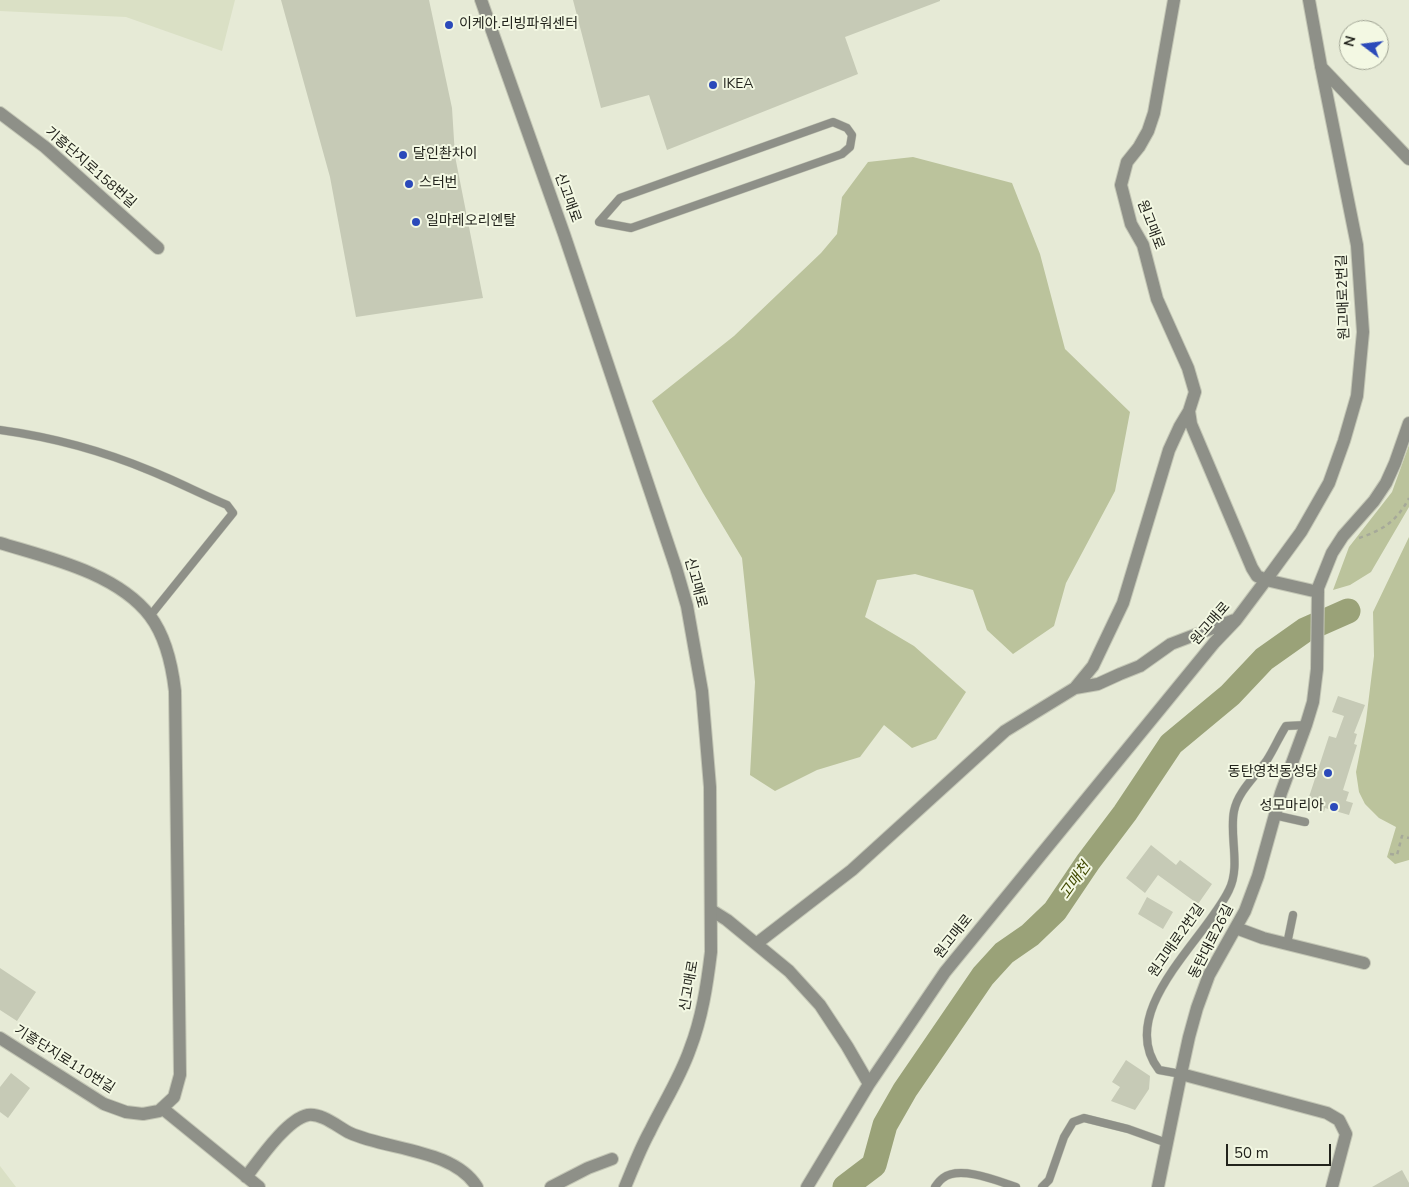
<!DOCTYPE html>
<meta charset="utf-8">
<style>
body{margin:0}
#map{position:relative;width:1409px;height:1187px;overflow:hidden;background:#e6ead6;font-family:"Nunito Sans",sans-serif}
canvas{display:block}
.north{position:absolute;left:1339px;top:20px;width:50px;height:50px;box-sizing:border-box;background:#f3f8e3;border:1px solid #9fa393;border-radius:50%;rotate:285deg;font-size:14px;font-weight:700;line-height:20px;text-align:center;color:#22231c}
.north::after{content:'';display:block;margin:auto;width:18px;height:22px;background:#2b4aba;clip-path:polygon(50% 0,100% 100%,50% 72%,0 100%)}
.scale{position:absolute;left:1226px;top:1144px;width:105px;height:22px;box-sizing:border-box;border:2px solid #22231c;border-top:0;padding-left:6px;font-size:15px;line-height:18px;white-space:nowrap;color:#22231c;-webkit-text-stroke:4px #f3f8e3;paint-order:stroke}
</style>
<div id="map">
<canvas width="1409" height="1187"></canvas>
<div class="north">N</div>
<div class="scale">50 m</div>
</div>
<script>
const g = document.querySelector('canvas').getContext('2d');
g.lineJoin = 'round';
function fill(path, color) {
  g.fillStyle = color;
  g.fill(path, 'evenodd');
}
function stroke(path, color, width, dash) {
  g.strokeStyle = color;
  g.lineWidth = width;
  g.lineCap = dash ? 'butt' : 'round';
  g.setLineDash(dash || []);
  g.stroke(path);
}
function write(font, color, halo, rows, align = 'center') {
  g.font = font + ' "Nunito Sans","Noto Sans KR",sans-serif';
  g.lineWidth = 4;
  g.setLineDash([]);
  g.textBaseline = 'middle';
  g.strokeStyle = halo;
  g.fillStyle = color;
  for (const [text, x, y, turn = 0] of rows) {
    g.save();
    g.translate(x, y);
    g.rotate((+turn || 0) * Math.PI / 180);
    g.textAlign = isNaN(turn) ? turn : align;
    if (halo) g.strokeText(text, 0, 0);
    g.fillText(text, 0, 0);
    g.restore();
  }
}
const built = new Path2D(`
 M0,0H235L222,51L126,17L0,11Z
 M0,1166L16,1187H0Z`);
const green = new Path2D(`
 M913,157L1012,183L1040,254L1065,349L1130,412L1115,491L1066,583L1054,626L1013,654L987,630L973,590L915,574L877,580L865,617L914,646L966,692L936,739L912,748L884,725L860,757L817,770L775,791L750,775L755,682L742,558L703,493L652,401L734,336L821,253L837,234L842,197L868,162Z
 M1409,445V507L1371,572L1350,585L1333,590L1349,547L1392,492Z
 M1409,537V860L1395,864L1387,857L1396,827L1379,818L1365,804L1359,792L1356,772L1366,721L1374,656L1373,612Z`);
const river = new Path2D(`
 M845,1187L874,1165L885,1125L905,1090L983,976L1004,953L1030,935L1055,911L1088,862L1125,813L1171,744L1230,695L1264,659L1305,630L1348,611`);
const building = new Path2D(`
 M281,0H429L452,108L455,156L483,298L356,317L330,177Z
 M573,0H940V1L845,37L858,74L667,150L649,95L601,108Z
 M1338,696L1365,705L1354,733L1357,734L1354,744L1357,745L1343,790L1349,792L1346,801L1353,803L1349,815L1325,808L1324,812L1314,808L1307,803L1329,736L1336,738L1344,716L1332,712Z
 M1151,845L1176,865L1180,860L1212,884L1198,904L1158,875L1145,893L1126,878Z
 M1147,897L1173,912L1163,929L1138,914Z
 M0,968L36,992L17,1021L0,1010Z
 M1126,1060L1150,1076L1149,1089L1135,1110L1111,1101L1120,1087L1112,1082Z
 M11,1073L30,1088L8,1118L0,1112V1087Z
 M1402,1170L1409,1183V1187H1372Z`);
const path = new Path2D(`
 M1359,538C1383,530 1397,521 1409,498
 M1390,854L1397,855L1402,836L1409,838`);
const service = new Path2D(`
 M833,122L847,128L852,135L850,147L842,154L631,228L599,222L620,198Z
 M0,430C51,437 103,451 151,471C176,481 201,494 227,505L233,513L150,616
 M1274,815L1305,822
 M1287,944L1293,915
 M1181,1074L1159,1070C1114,1012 1206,939 1229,890C1241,866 1229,836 1234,811C1238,791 1256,776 1267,760C1274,749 1279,737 1286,726L1306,725
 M935,1187C937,1184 940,1180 943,1178C960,1165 998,1181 1016,1187
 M1042,1187L1049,1180L1064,1137L1073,1122L1084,1118L1128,1129L1167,1143`);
const minor = new Path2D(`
 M1309,0L1321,66L1357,245L1363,332L1357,396L1344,441L1329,483L1301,532L1266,580L1318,592
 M1321,67L1409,159
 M0,113L45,147L158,248
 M0,543C49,558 117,573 150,616C166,637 172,665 175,691L180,1075L174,1097L159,1111L143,1114L126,1112L104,1104L0,1038
 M1075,688L1093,666L1123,603L1169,450L1180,426L1189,411
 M711,910L727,920L789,971L820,1005L847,1046L869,1084
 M1236,928L1263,938L1364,963
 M756,944L852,870L1005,731L1075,688L1098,684L1120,674L1140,666L1171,644L1234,620
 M162,1108L259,1187
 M246,1177C259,1160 287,1119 308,1115C322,1113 338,1127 350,1133C387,1150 454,1149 477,1187
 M551,1187L588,1168L612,1159
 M807,1187L869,1084L945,972L1214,643L1236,620L1266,580L1257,576L1252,568L1191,424L1189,411L1195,392L1188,368L1157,299L1143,245L1131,224L1121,185L1127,162L1139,147L1148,131L1154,113L1174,0
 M1158,1187L1181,1074
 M1332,1187L1346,1134L1339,1120L1327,1113L1181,1074L1189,1037L1197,1008L1209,975L1245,911L1258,876L1281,793L1306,725L1313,702L1317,669L1318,588L1332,553L1343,536L1374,501L1386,483L1395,463L1409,423`);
const tertiary = new Path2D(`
 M481,0L564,234L676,568L687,606L702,691L710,787L711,952C707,985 702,1018 690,1049C680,1078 663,1104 650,1131C640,1149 633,1168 625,1187`);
const markers = [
 [449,25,5,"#2b4aba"],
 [713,85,5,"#2b4aba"],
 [403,155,5,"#2b4aba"],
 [409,184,5,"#2b4aba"],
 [416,222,5,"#2b4aba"],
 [1328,773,5,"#2b4aba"],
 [1334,807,5,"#2b4aba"]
];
const poiNames = [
 ["이케아.리빙파워센터",459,25],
 ["IKEA",723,85],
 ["달인촨차이",413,155],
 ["스터번",419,184],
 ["일마레오리엔탈",426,222],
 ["동탄영천동성당",1318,773,"right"],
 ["성모마리아",1324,807,"right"]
];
const streetNames = [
 ["기흥단지로158번길",90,168,41],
 ["신고매로",567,198,70],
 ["원고매로",1150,225,69],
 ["원고매로2번길",1344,297,-92],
 ["신고매로",695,583,75],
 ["원고매로",1211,624,-49],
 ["원고매로",954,937,-51],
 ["원고매로2번길",1177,941,-55],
 ["동탄대로26길",1212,942,-63],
 ["신고매로",690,986,-80],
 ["기흥단지로110번길",64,1060,32]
];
const waterNames = [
 ["고매천",1076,881,-55]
];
fill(built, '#dae0c5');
fill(green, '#bbc39c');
stroke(river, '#9aa278', 25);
fill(building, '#c6cab6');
stroke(service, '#c3c6b5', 9);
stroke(minor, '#c3c6b5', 14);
stroke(tertiary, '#c3c6b5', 14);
stroke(path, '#a6a999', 2.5, [4, 4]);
stroke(service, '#8e9088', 8);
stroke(minor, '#8e9088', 12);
stroke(tertiary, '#8e9088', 12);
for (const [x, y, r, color] of markers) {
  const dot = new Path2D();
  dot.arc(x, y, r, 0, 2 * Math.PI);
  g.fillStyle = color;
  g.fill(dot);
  stroke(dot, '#f3f8e3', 2);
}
write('14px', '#22231c', '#f3f8e3', poiNames, 'left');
write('14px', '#22231c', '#f3f8e3', streetNames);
write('italic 15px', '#404900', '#f3f8e3', waterNames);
</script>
